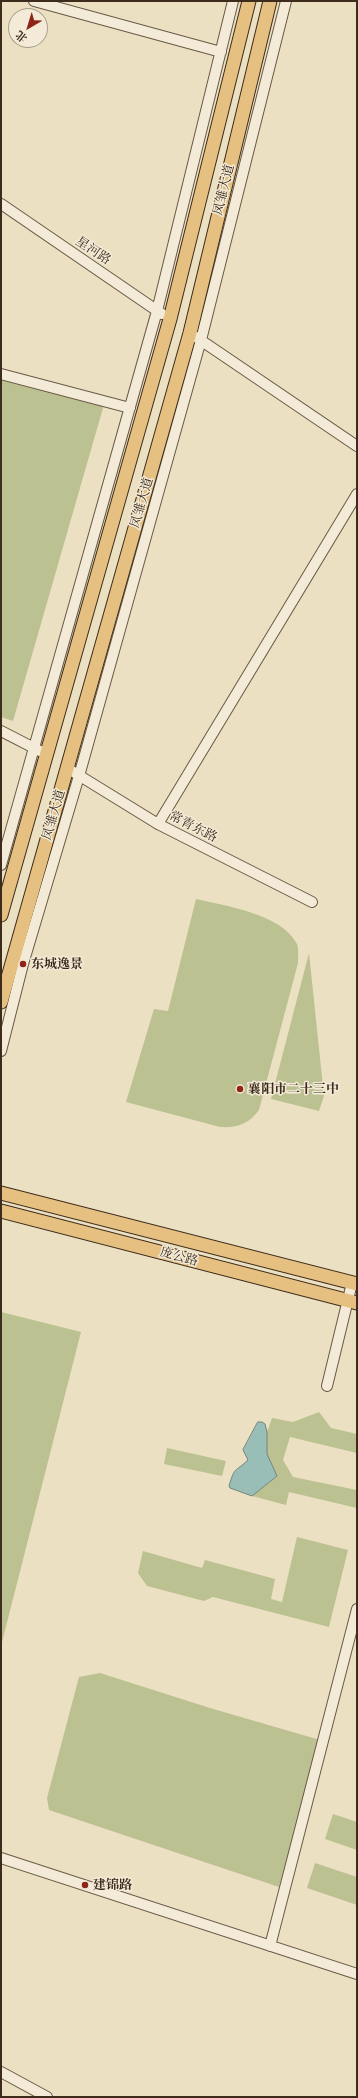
<!DOCTYPE html>
<meta charset="utf-8">
<style>
body{margin:0}
#map{position:relative;width:358px;height:2098px;overflow:hidden;background:#ece0c2;font-family:"EB Garamond","Noto Serif SC",serif}
canvas{display:block}
.frame{position:absolute;inset:0;border:2px solid #3d2c1c;pointer-events:none}
.north{position:absolute;left:8px;top:8px;width:40px;height:40px;box-sizing:border-box;background:#f3ebd7;border:1px solid #aa9f8c;border-radius:50%;rotate:218deg;font-size:11px;font-weight:700;line-height:16px;text-align:center;color:#3d2c1c}
.north::after{content:'';display:block;margin:auto;width:14px;height:18px;background:#8f2418;clip-path:polygon(50% 0,100% 100%,50% 72%,0 100%)}
</style>
<div id="map">
<canvas width="358" height="2098"></canvas>
<div class="frame"></div>
<div class="north">北</div>
</div>
<script>
const g = document.querySelector('canvas').getContext('2d');
g.lineJoin = 'round';
function fill(path, color) {
  g.fillStyle = color;
  g.fill(path, 'evenodd');
}
function stroke(path, color, width, dash) {
  g.strokeStyle = color;
  g.lineWidth = width;
  g.lineCap = dash ? 'butt' : 'round';
  g.setLineDash(dash || []);
  g.stroke(path);
}
function write(font, color, halo, rows, align = 'center') {
  g.font = font + ' "EB Garamond","Noto Serif SC",serif';
  g.lineWidth = 3;
  g.setLineDash([]);
  g.textBaseline = 'middle';
  g.strokeStyle = halo;
  g.fillStyle = color;
  for (const [text, x, y, turn = 0] of rows) {
    g.save();
    g.translate(x, y);
    g.rotate((+turn || 0) * Math.PI / 180);
    g.textAlign = isNaN(turn) ? turn : align;
    if (halo) g.strokeText(text, 0, 0);
    g.fillText(text, 0, 0);
    g.restore();
  }
}
const green = new Path2D(`
 M1,374L105,401L13,721L1,717Z
 M196,899C226,906 282,914 297,944C299,949 298,957 298,963L259,1110C249,1124 237,1128 220,1127L126,1102L154,1009L168,1011Z
 M309,953L324,1096L319,1111L271,1099Z
 M1,1312L81,1332L1,1646Z
 M319,1412L331,1428L357,1434V1453L290,1437L283,1460L293,1477L357,1490V1508L289,1492L286,1505L252,1496L277,1476L267,1454V1432L272,1418L293,1422Z
 M167,1448L226,1461L222,1476L164,1464Z
 M297,1537L348,1550L329,1627L213,1597L204,1601L147,1586L138,1573L143,1551L202,1568L205,1560L275,1579L271,1599L282,1602Z
 M100,1673L210,1708L320,1740L279,1887L49,1810L47,1798L79,1677Z
 M333,1814L357,1822V1850L325,1839Z
 M315,1863L357,1877V1905L307,1888Z`);
const water = new Path2D(`
 M258,1422H262L265,1424L267,1432V1454L277,1476L252,1496L230,1488L229,1486C235,1466 234,1473 248,1460L243,1450Z`);
const minor = new Path2D(`
 M34,1L221,52
 M1,204L162,314
 M196,337L357,446
 M1,374L130,408
 M1,731L40,751
 M67,768L158,824L312,902
 M158,824L357,494
 M1,865L157,311L233,1
 M1,1051L23,964L79,776L201,340L286,1
 M327,1386L352,1283
 M1,1858L357,1974
 M270,1946L357,1609
 M1,2072L47,2097`);
const major = new Path2D(`
 M1,915L170,319L249,1
 M1,1002L190,333L270,1
 M1,1193L357,1284
 M1,1211L357,1303`);
const markers = [
 [23,964,4,"#8f2418"],
 [240,1089,4,"#8f2418"],
 [85,1885,4,"#8f2418"]
];
const streetNames = [
 ["凤雏大道",224,190,-76],
 ["星河路",93,251,34],
 ["凤雏大道",142,503,-74],
 ["凤雏大道",54,815,-74],
 ["常青东路",193,827,27],
 ["庞公路",179,1257,15]
];
const poiNames = [
 ["东城逸景",31,964],
 ["襄阳市二十三中",248,1089],
 ["建锦路",93,1885]
];
fill(green, '#bbc191');
fill(water, '#99bdb7');
stroke(water, '#748379', 1);
stroke(minor, '#695946', 12);
stroke(major, '#3d2c1c', 15);
stroke(minor, '#f3ebd7', 10);
stroke(major, '#e6c081', 13);
for (const [x, y, r, color] of markers) {
  const dot = new Path2D();
  dot.arc(x, y, r, 0, 2 * Math.PI);
  g.fillStyle = color;
  g.fill(dot);
  stroke(dot, '#f3ebd7', 1.5);
}
write('13px', '#3d2c1c', '#f3ebd7', streetNames);
write('bold 13px', '#3d2c1c', '#f3ebd7', poiNames, 'left');
</script>
